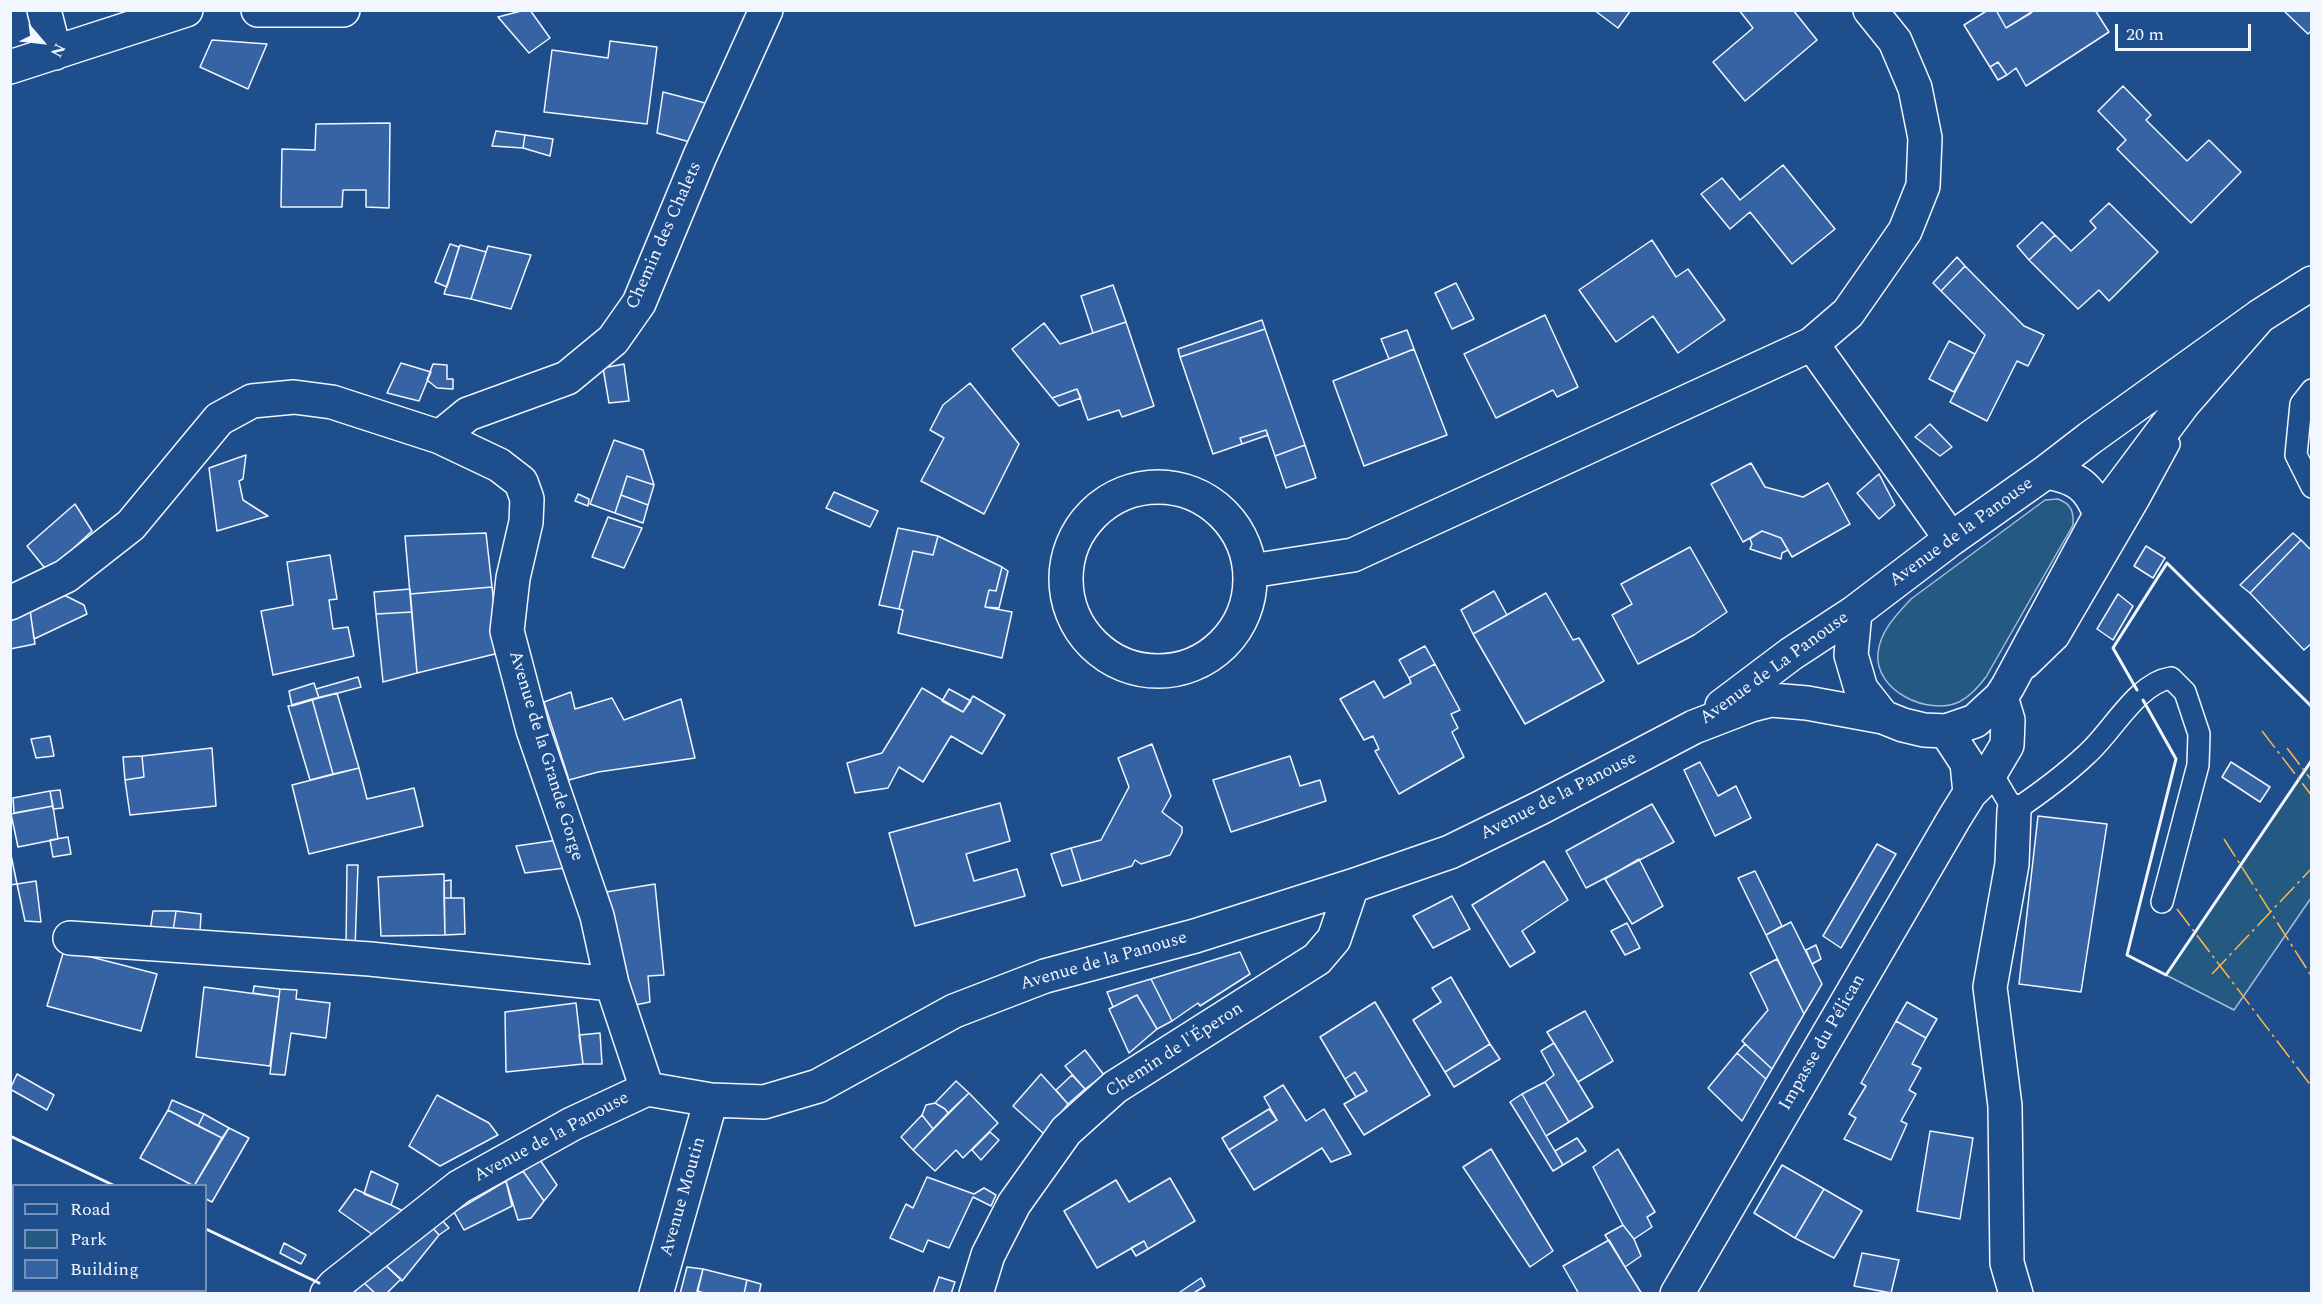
<!DOCTYPE html>
<meta charset="utf-8">
<style>
body{margin:0}
#map{position:relative;width:2322px;height:1304px;overflow:hidden;background:#1f4e8c;font-family:Spectral,serif}
canvas{display:block}
.frame{position:absolute;inset:0;border:12px solid #f2f6ff;pointer-events:none}
.legend{position:absolute;left:12px;top:1184px;width:195px;height:108px;box-sizing:border-box;background:#1f4e8c;border:2px solid #7391ba;margin:0;padding:8px 10px;list-style:none;font-size:18px;color:#f2f6ff}
.legend li{display:flex;align-items:center;gap:12px;height:30px}
.legend b{width:30px;border:2px solid #7391ba}
.north{position:absolute;left:12px;top:12px;width:60px;height:60px;-webkit-text-stroke:4px #1f4e8c;paint-order:stroke;rotate:118deg;font-size:16px;font-weight:700;line-height:24px;text-align:center;color:#f2f6ff}
.north::after{content:'';display:block;margin:auto;width:21px;height:27px;background:#f2f6ff;clip-path:polygon(50% 0,100% 100%,50% 72%,0 100%)}
.scale{position:absolute;left:2115px;top:24px;width:136px;height:27px;box-sizing:border-box;border:3px solid #f2f6ff;border-top:0;padding-left:8px;font-size:18px;line-height:21px;white-space:nowrap;color:#f2f6ff;-webkit-text-stroke:4px #1f4e8c;paint-order:stroke}
</style>
<div id="map">
<canvas width="2322" height="1304"></canvas>
<div class="frame"></div>
<ul class="legend">
<li><b style="height:8px;background:#1f4e8c"></b>Road</li>
<li><b style="height:16px;background:#245a82"></b>Park</li>
<li><b style="height:16px;background:#3563a3"></b>Building</li>
</ul>
<div class="north">N</div>
<div class="scale">20 m</div>
</div>
<script>
const g = document.querySelector('canvas').getContext('2d');
g.lineJoin = 'round';
function fill(path, color) {
  g.fillStyle = color;
  g.fill(path, 'evenodd');
}
function stroke(path, color, width, dash) {
  g.strokeStyle = color;
  g.lineWidth = width;
  g.lineCap = dash ? 'butt' : 'round';
  g.setLineDash(dash || []);
  g.stroke(path);
}
function write(font, color, halo, rows, align = 'center') {
  g.font = font + ' Spectral,serif';
  g.lineWidth = 4.5;
  g.setLineDash([]);
  g.textBaseline = 'middle';
  g.strokeStyle = halo;
  g.fillStyle = color;
  for (const [text, x, y, turn = 0] of rows) {
    g.save();
    g.translate(x, y);
    g.rotate((+turn || 0) * Math.PI / 180);
    g.textAlign = isNaN(turn) ? turn : align;
    if (halo) g.strokeText(text, 0, 0);
    g.fillText(text, 0, 0);
    g.restore();
  }
}
const green = new Path2D(`
 M2058,499C2071,504 2074,511 2073,525L1986,677C1978,687 1971,696 1959,702C1928,716 1874,691 1878,653C1880,631 1897,614 1911,599L2045,500Z
 M2311,760V898L2234,1010L2166,975Z`);
const building = new Path2D(`
 M525,10H530L550,38L529,53L498,17Z
 M1594,10H1631L1618,28Z
 M1739,10H1793L1817,40L1745,101L1713,62L1753,28Z
 M1988,10H1996L2006,28L2035,10H2095L2109,32L2026,86L2016,68L2007,75L1998,62L1990,67L1964,25Z
 M1996,10H2029L2031,13L2006,28Z
 M2283,10H2312V30L2308,34Z
 M212,40L267,44L248,89L200,67Z
 M610,41L657,47L647,124L544,112L552,50L608,58Z
 M1998,62L2007,75L1998,80L1990,67Z
 M2123,86L2151,115L2146,120L2187,161L2209,140L2241,172L2191,223L2117,149L2126,140L2098,111Z
 M663,92L709,104L690,142L657,133Z
 M390,123L389,208L366,207V190H343L342,207H281L282,149L315,150L316,124Z
 M496,131L525,135L523,148L492,146Z
 M525,135L553,139L550,156L523,148Z
 M1783,165L1835,229L1792,264L1750,212L1730,229L1701,194L1722,178L1740,200Z
 M2109,203L2158,252L2109,301L2099,290L2078,309L2029,260L2055,235L2071,251L2096,228L2090,221Z
 M2042,222L2055,235L2029,260L2017,246Z
 M1652,240L1676,277L1688,269L1725,320L1678,353L1653,316L1616,342L1579,290Z
 M450,244L459,247L447,287L435,282Z
 M460,245L486,252L471,299L444,294Z
 M488,246L531,255L511,309L471,299Z
 M1957,257L1965,266L1941,291L1933,283Z
 M1965,266L2024,326L2044,335L2028,366L2017,361L1987,421L1950,402L1985,335L1941,291Z
 M1456,283L1474,319L1452,329L1435,293Z
 M1113,285L1126,322L1093,333L1081,296Z
 M1545,315L1578,387L1557,397L1553,390L1496,418L1464,354Z
 M1262,320L1265,329L1180,357L1178,349Z
 M1126,322L1154,406L1122,417L1119,410L1088,420L1077,389L1052,398L1012,349L1044,323L1060,344Z
 M1265,329L1305,445L1275,456L1266,430L1240,438L1242,444L1213,454L1180,357Z
 M1407,330L1414,349L1389,359L1381,339Z
 M1949,341L1975,354L1954,392L1929,379Z
 M1414,349L1447,435L1364,466L1333,381Z
 M401,363L431,372L419,401L387,393Z
 M433,364L447,365V379H453V389L437,388L427,380Z
 M624,364L629,401L609,403L603,368Z
 M970,383L1019,444L984,514L921,481L944,438L930,430L943,405Z
 M1077,389L1081,398L1059,406L1052,398Z
 M1930,424L1952,447L1940,456L1915,437Z
 M1266,430L1268,435L1242,444L1240,438Z
 M614,440L643,450L654,485L627,476L615,513L590,504Z
 M1305,445L1316,478L1286,488L1275,456Z
 M246,455L243,479L239,481L243,500L268,516L217,531L209,468Z
 M1751,463L1765,487L1803,497L1828,483L1850,524L1792,557L1781,538L1762,531L1743,542L1711,484Z
 M1879,474L1895,505L1879,519L1857,493Z
 M627,476L654,485L648,505L621,495Z
 M834,492L878,511L870,527L826,508Z
 M578,494L589,499L588,506L575,501Z
 M621,495L648,505L643,523L615,513Z
 M75,504L92,531L48,572L27,546Z
 M608,517L642,528L624,568L592,557Z
 M898,528L938,536L933,555L913,551L899,609L879,605Z
 M1762,531L1781,538L1788,550L1782,553L1781,559L1750,549L1752,544L1750,539Z
 M486,533L492,587L410,594L405,536Z
 M2293,533L2301,540L2250,593L2240,585Z
 M938,536L1002,567L996,591L989,590L985,607L1012,612L1002,658L898,633L903,610L899,609L913,551L933,555Z
 M2301,540L2312,551V643L2304,650L2250,593Z
 M2146,546L2165,558L2153,578L2134,566Z
 M1690,547L1727,612L1694,635L1638,664L1612,615L1632,604L1621,584Z
 M330,555L337,599L329,600L333,629L348,627L354,656L273,675L261,611L293,605L287,562Z
 M1002,567L1008,571L999,608L985,607L989,590L996,591Z
 M492,587L499,653L417,673L410,594Z
 M410,589L412,612L376,614L374,592Z
 M1494,591L1507,615L1473,634L1461,610Z
 M1546,593L1573,640L1579,638L1604,681L1525,724L1473,634Z
 M2118,594L2133,606L2113,640L2097,629Z
 M64,595L84,605L87,614L34,639L30,610Z
 M30,610L35,644L10,649V621Z
 M412,612L417,673L383,682L376,614Z
 M1425,646L1435,664L1409,678L1399,660Z
 M1435,664L1460,710L1451,714L1458,728L1452,732L1464,757L1399,794L1375,751L1379,749L1373,736L1364,740L1340,699L1374,681L1384,698L1411,683L1409,678Z
 M358,677L361,687L319,698L316,689Z
 M314,683L319,698L292,706L289,691Z
 M922,688L963,712L973,696L1005,715L982,754L951,736L923,782L899,767L888,788L855,793L847,763L882,753Z
 M949,689L971,701L963,712L942,701Z
 M571,692L575,709L612,698L624,720L681,699L695,758L598,772L569,780L544,702Z
 M337,693L359,768L333,774L312,699Z
 M312,699L333,774L310,780L288,706Z
 M50,736L54,756L36,758L31,739Z
 M1152,744L1171,796L1162,812L1182,827V833L1170,855L1141,864L1135,860L1132,866L1081,881L1071,848L1101,840L1129,787L1118,758Z
 M212,748L216,806L130,815L125,780L144,777L142,756Z
 M142,756L144,777L125,780L123,757Z
 M1290,756L1300,786L1320,780L1326,801L1231,832L1213,780Z
 M1700,762L1718,796L1736,786L1751,818L1715,836L1684,770Z
 M2231,762L2270,787L2260,802L2222,777Z
 M359,768L367,799L414,788L423,826L309,854L292,785Z
 M60,790L63,808L53,809L50,791Z
 M50,791L53,806L14,813L13,798Z
 M1000,803L1010,841L966,854L974,881L1017,869L1025,896L915,926L889,833Z
 M1652,804L1674,842L1586,888L1566,851Z
 M53,806L58,839L18,847L11,814Z
 M2038,816L2107,824L2081,992L2019,984Z
 M68,837L71,854L53,857L50,840Z
 M558,840L565,868L525,873L516,846Z
 M1877,844L1896,854L1841,948L1823,936Z
 M1071,848L1081,881L1062,886L1051,854Z
 M10,850L17,884L10,885Z
 M1639,859L1663,906L1632,924L1605,879Z
 M1544,861L1568,900L1522,931L1535,952L1510,967L1472,905Z
 M347,865H358L355,948L346,946Z
 M1755,871L1782,926L1766,935L1738,878Z
 M444,874L445,935L381,936L378,877Z
 M451,880V898H444V881Z
 M36,881L41,922L25,921L17,884Z
 M655,884L664,975L648,976L650,1002L635,1005L606,892Z
 M1452,896L1470,929L1433,948L1413,916Z
 M444,898H464L465,934L445,935Z
 M153,911H176L173,931H150Z
 M176,911L201,914L200,932L173,931Z
 M1791,922L1822,984L1804,1014L1766,935Z
 M1627,923L1640,948L1625,955L1611,931Z
 M1816,945L1821,959L1812,964L1806,950Z
 M64,950L157,974L141,1031L47,1006Z
 M1240,952L1250,974L1200,1006L1198,1003L1172,1021L1151,979Z
 M1777,959L1804,1014L1772,1069L1742,1041L1768,1010L1750,973Z
 M1451,977L1490,1044L1445,1072L1413,1020L1441,1002L1432,988Z
 M1151,979L1172,1021L1157,1029L1137,995L1113,1007L1107,992Z
 M254,986L280,989L279,997L253,993Z
 M204,987L279,997L270,1066L196,1057Z
 M280,989L297,990L296,999L330,1003L326,1038L291,1033L285,1075L270,1074Z
 M1137,995L1157,1029L1129,1053L1109,1009Z
 M1375,1002L1430,1095L1364,1135L1344,1104L1367,1091L1355,1072L1345,1079L1320,1037Z
 M1907,1002L1937,1019L1926,1038L1896,1021Z
 M576,1003L583,1064L506,1072L505,1012Z
 M1585,1011L1613,1061L1578,1082L1547,1032Z
 M1896,1021L1926,1038L1912,1064L1921,1068L1909,1090L1916,1094L1901,1121L1907,1124L1891,1160L1844,1139L1856,1118L1849,1114L1866,1086L1861,1083Z
 M600,1033L602,1064H583L579,1035Z
 M1554,1043L1593,1107L1569,1122L1545,1082L1554,1075L1541,1051Z
 M1490,1044L1500,1059L1454,1087L1445,1072Z
 M1745,1044L1772,1069L1766,1079L1737,1053Z
 M1085,1050L1104,1075L1085,1089L1065,1066Z
 M1737,1053L1766,1079L1742,1121L1708,1088Z
 M1355,1072L1367,1091L1356,1097L1345,1079Z
 M17,1074L54,1095L47,1110L10,1089Z
 M1041,1074L1068,1104L1044,1134L1013,1106Z
 M1072,1075L1085,1089L1068,1104L1056,1090Z
 M956,1081L969,1093L948,1113L945,1109L935,1103Z
 M1545,1082L1569,1122L1546,1136L1522,1094Z
 M1283,1085L1306,1121L1324,1109L1351,1154L1331,1162L1322,1148L1254,1190L1229,1150L1277,1120L1264,1097Z
 M969,1093L998,1123L963,1158L956,1150L935,1171L913,1150Z
 M1522,1094L1546,1136L1563,1165L1553,1171L1510,1102Z
 M437,1095L489,1123L498,1135L440,1166L409,1146Z
 M172,1100L204,1114L198,1126L168,1110Z
 M935,1103L945,1109L948,1113L933,1129L922,1115L926,1105Z
 M1269,1109L1277,1120L1229,1150L1222,1138Z
 M168,1110L222,1138L194,1186L140,1158Z
 M204,1114L229,1128L222,1138L198,1126Z
 M922,1115L933,1129L913,1150L901,1137Z
 M229,1128L249,1138L212,1202L206,1199V1186H194Z
 M1930,1131L1973,1138L1960,1219L1917,1211Z
 M990,1132L999,1140L981,1160L972,1150Z
 M1577,1138L1586,1151L1563,1165L1555,1151Z
 M1491,1149L1553,1251L1530,1267L1463,1167Z
 M1618,1149L1655,1212L1647,1217L1652,1227L1634,1239L1623,1225L1593,1167Z
 M540,1160L557,1185L544,1201L523,1171Z
 M1782,1165L1824,1189L1795,1238L1754,1213Z
 M371,1171L398,1184L391,1205L364,1194Z
 M523,1171L544,1201L531,1218L518,1220L506,1181Z
 M927,1177L974,1194L984,1188L996,1195L991,1206L973,1197L949,1248L928,1240L923,1252L890,1238L906,1204L913,1208Z
 M1170,1178L1195,1221L1148,1249L1144,1241L1097,1268L1064,1211L1116,1180L1129,1202Z
 M506,1181L512,1206L464,1230L454,1212Z
 M355,1189L391,1205L405,1212L376,1237L339,1211Z
 M1824,1189L1862,1211L1834,1258L1795,1238Z
 M441,1219L449,1228L439,1235L431,1226Z
 M1623,1225L1634,1239L1641,1256L1625,1267L1605,1235Z
 M431,1226L439,1235L402,1281L382,1262Z
 M1609,1240L1625,1267L1642,1294H1579L1563,1266Z
 M1144,1241L1148,1249L1136,1256L1131,1248Z
 M284,1243L306,1255L301,1264L280,1253Z
 M1862,1253L1899,1260L1891,1293L1854,1286Z
 M382,1262L401,1279L386,1294H376L363,1282Z
 M687,1267L703,1269L697,1294H680Z
 M703,1269L747,1280L744,1294H708L697,1291Z
 M939,1277L955,1282L951,1294H933Z
 M1201,1278L1205,1286L1192,1294H1177Z
 M747,1280L761,1284L759,1294H744Z
 M363,1282L376,1294H353Z`);
const lane = new Path2D(`
 M2312,390L2301,404L2296,455L2312,487
 M2028,667L2058,638L2138,501L2169,444
 M1991,772L2014,811C2039,794 2065,775 2087,754C2112,732 2137,683 2171,678L2185,692L2199,734L2198,765L2162,902`);
const street = new Path2D(`
 M44,10L55,53
 M258,10H343
 M10,67L186,10
 M2260,316L2183,404L2100,515L2008,686L2001,697L1975,721L1946,731L1924,730L1903,725L1883,717L1861,689L1851,655L1855,612L1951,539L2046,472L2090,438L2260,316L2312,283
 M1812,344L1951,539
 M440,437L468,414L567,378L613,340L639,303L700,156L766,10
 M2046,472C2076,477 2090,486 2100,515
 M1066 579a92 92 0 1 1 184 0a92 92 0 1 1-184 0Z
 M1251,571L1353,555L1812,344L1848,313L1878,270L1905,231L1923,186L1925,138L1915,88L1895,41L1870,10
 M10,603L66,576L131,525L219,419L252,401L294,397L332,402L440,437L499,465L521,482L527,499L526,522L513,578L507,631L533,730L597,916L612,984L647,1089
 M1722,706L1791,654L1855,612
 M1946,731L1967,763L1970,793
 M2014,811L2012,864L1990,987L2005,1106L2007,1263L2016,1294
 M70,938L370,959L612,984
 M327,1294L335,1285L459,1187L572,1124L647,1089L711,1100L764,1102L818,1086L954,1011L1045,976L1195,936L1352,886L1450,852L1540,808L1694,727L1751,705L1771,700L1807,703L1883,717
 M656,1294L711,1100
 M976,1294L988,1255L1014,1204L1066,1131L1115,1087L1317,959L1334,939L1352,886
 M1677,1294L1955,817L1970,793L1991,772L2007,745L2008,720L2001,697`);
const wall = new Path2D(`
 M2137,690L2113,648L2167,563L2312,707
 M2143,700L2176,759L2127,955L2166,975L2312,760
 M10,1136L115,1186
 M206,1229L319,1283`);
const power = new Path2D(`
 M2262,731L2312,796
 M2287,748L2312,781
 M2224,839L2312,977
 M2177,909L2312,1087
 M2212,974L2312,868`);
const streetNames = [
 ["Chemin des Chalets",665,236,-66],
 ["Avenue de la Panouse",1962,533,-36],
 ["Avenue de La Panouse",1775,669,-36],
 ["Avenue de la Grande Gorge",545,756,73],
 ["Avenue de la Panouse",1559,797,-27],
 ["Avenue de la Panouse",1104,962,-16],
 ["Impasse du Pélican",1823,1043,-60],
 ["Chemin de l'Éperon",1175,1051,-33],
 ["Avenue de la Panouse",552,1138,-28],
 ["Avenue Moutin",684,1197,-74]
];
fill(green, '#245a82');
stroke(green, '#a8bbd7', 1.5);
fill(building, '#3563a3');
stroke(building, '#f2f6ff', 1.5);
stroke(lane, '#f2f6ff', 24);
stroke(street, '#f2f6ff', 36);
stroke(lane, '#1f4e8c', 21);
stroke(street, '#1f4e8c', 33);
stroke(wall, '#f2f6ff', 3);
stroke(power, '#ffb74d', 1.5, [21, 4.5, 3, 4.5]);
write('18px', '#f2f6ff', '#1f4e8c', streetNames);
</script>
